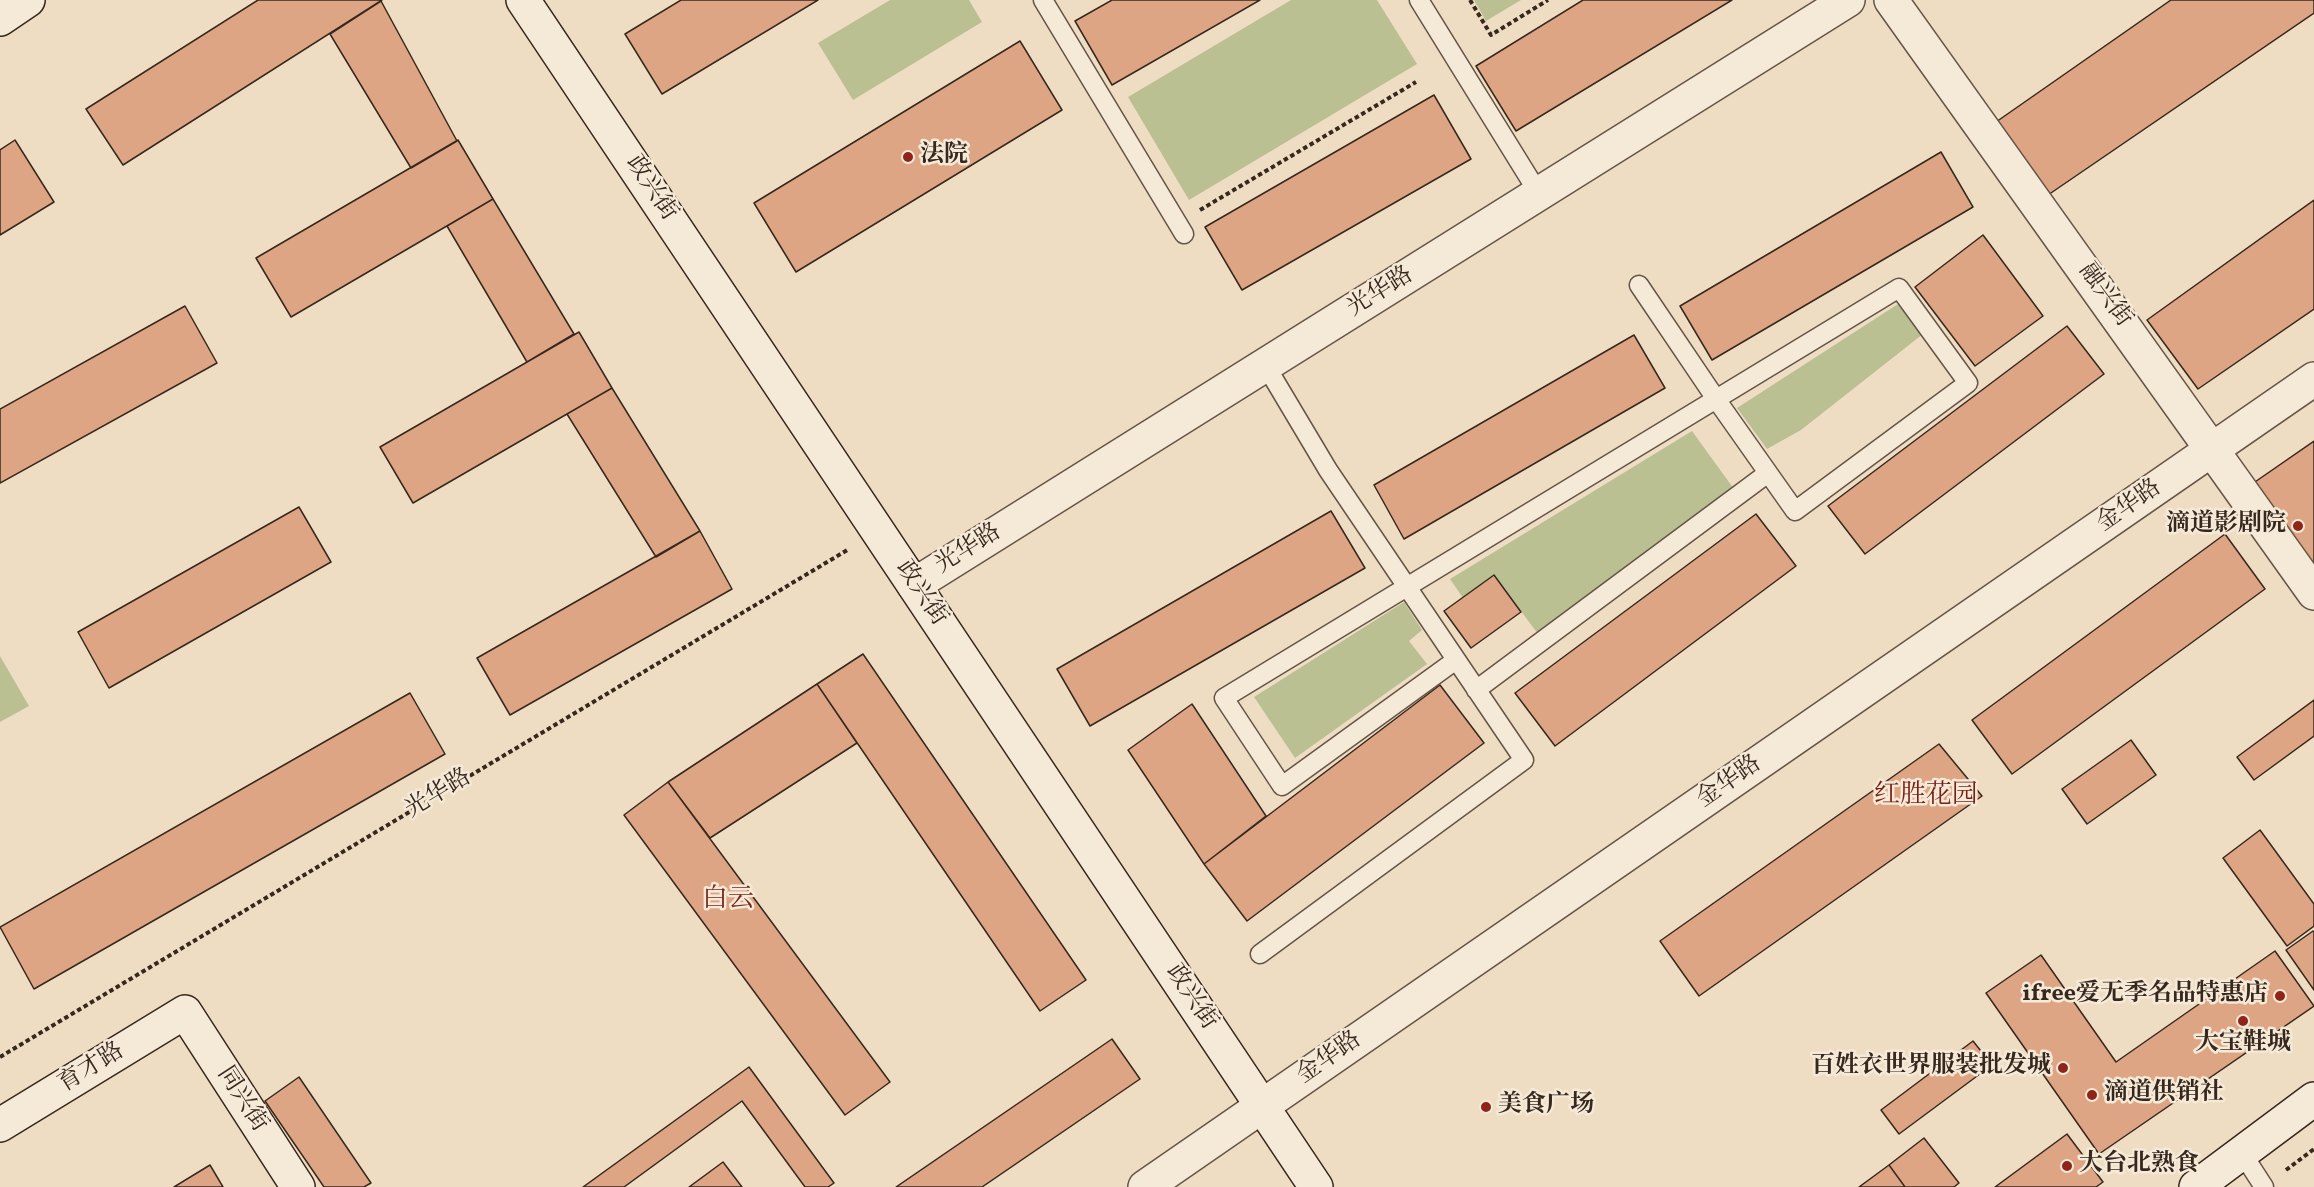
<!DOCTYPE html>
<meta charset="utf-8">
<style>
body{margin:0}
canvas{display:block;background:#efddc3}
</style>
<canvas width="2314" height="1187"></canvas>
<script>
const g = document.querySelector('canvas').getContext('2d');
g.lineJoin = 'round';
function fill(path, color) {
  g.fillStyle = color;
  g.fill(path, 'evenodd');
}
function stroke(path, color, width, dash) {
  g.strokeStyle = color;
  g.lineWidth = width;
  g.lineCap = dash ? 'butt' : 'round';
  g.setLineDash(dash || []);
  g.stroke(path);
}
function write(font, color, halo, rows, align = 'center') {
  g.font = font + ' Vollkorn,"Noto Serif SC",serif';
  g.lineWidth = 5;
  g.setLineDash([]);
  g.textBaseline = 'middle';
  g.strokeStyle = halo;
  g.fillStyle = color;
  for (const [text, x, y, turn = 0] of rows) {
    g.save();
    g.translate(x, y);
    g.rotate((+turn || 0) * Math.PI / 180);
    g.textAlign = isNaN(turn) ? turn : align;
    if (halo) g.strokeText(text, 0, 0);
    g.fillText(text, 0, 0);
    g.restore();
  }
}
const green = new Path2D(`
 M890,0H969L982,22L853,100L818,43Z
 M1291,0H1377L1417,64L1189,200L1128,97Z
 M1474,0H1521L1486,21Z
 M1898,304L1923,334L1801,430L1767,449L1737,408Z
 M1692,431L1734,489L1538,634L1494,575L1463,598L1450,579Z
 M1404,602L1422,630L1409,641L1427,664L1295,758L1254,697Z
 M0,656L29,706L0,722Z`);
const building = new Path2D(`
 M258,0H382L123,165L86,109Z
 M681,0H818L662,94L625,34Z
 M1112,0H1260L1112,85L1075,21Z
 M1583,0H1732L1516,131L1476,66Z
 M2171,0H2314V13L2048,195L1996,122Z
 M381,1L457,141L411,168L330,34Z
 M1020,41L1062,110L796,272L754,203Z
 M1434,95L1471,159L1242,290L1205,227Z
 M15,140L54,202L0,235V150Z
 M458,140L493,199L291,317L256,258Z
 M1941,152L1973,207L1712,360L1680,306Z
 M493,199L574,334L527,362L447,226Z
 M2314,200V309L2198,389L2147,320Z
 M1983,235L2043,316L1975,366L1915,287Z
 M185,306L217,363L0,483V409Z
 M2067,326L2104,374L1865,554L1828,506Z
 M579,332L612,388L413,503L380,447Z
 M1634,335L1665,388L1404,539L1374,485Z
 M612,388L700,531L656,557L567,414Z
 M2314,441V567L2252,484Z
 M299,507L331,562L109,688L78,632Z
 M1331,511L1365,568L1090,726L1057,669Z
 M1756,514L1796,566L1555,746L1515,693Z
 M700,531L732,589L510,715L477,658Z
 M2225,534L2265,589L2012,774L1972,720Z
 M1494,575L1521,612L1471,648L1444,611Z
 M863,654L1086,980L1040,1011L817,684Z
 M817,684L857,743L710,838L668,782Z
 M1440,685L1484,743L1247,921L1204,864Z
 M410,693L445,754L34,989L0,927Z
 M2314,700V736L2254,780L2237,757Z
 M1192,704L1266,816L1204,864L1128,750Z
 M2131,740L2156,775L2087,824L2062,789Z
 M1939,744L1982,796L1699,996L1660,941Z
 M668,782L890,1082L845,1115L624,815Z
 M2260,830L2314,904V926L2287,946L2223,858Z
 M2313,931L2314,932V990L2286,950Z
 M2275,951L2314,1006L2099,1154L1986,993L2041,955L2116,1062Z
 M1112,1039L1140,1079L982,1187H896Z
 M1973,1041L1992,1065L1899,1134L1881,1110Z
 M749,1067L834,1183L828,1187H805L742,1101L624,1187H583Z
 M299,1077L371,1183L364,1187H324L265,1101Z
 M2067,1134L2103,1182L2096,1187H1995Z
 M1924,1138L1959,1183L1954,1187H1905L1889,1165Z
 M723,1162L742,1187H689Z
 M210,1165L223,1187H174Z
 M1889,1165L1905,1187H1859Z`);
const path = new Path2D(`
 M1470,0L1491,35L1548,0
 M1200,210L1416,82
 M0,1057L849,549
 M2286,1170L2314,1149`);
const lane = new Path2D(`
 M1043,0L1184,234
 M1419,0L1539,194
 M1456,660L1282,786L1224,698C1449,561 1674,425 1899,288L1968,383L1795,511L1716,399L1639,285
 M1476,690L1768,473
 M1260,954L1524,760L1328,470L1266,366
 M2242,1153L2264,1187`);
const street = new Path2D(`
 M1891,0L2314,593
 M914,585L1848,0
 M1145,1187L2314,379`);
const secondary = new Path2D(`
 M523,0L1316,1187
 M0,19L28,0
 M0,1125L185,1012L298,1187
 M2196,1187L2314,1099`);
const markers = [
 [908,157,6,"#8f2418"],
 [2298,526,6,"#8f2418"],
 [2280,996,6,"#8f2418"],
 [2243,1021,6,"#8f2418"],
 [2063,1068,6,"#8f2418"],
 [2092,1095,6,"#8f2418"],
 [1486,1107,6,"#8f2418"],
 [2067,1166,6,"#8f2418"]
];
const poiNames = [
 ["法院",920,157],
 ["滴道影剧院",2286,526,"right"],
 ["ifree爱无季名品特惠店",2268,996,"right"],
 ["大宝鞋城",2243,1045,"center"],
 ["百姓衣世界服装批发城",2051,1068,"right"],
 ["滴道供销社",2104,1095],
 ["美食广场",1498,1107],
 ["大台北熟食",2079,1166]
];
const streetNames = [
 ["政兴街",650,189,56],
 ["光华路",1381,293,-32],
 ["融兴街",2104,296,54],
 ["金华路",2130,507,-35],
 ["光华路",969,550,-32],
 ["政兴街",920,594,56],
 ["金华路",1730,783,-35],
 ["光华路",439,795,-31],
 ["政兴街",1190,998,56],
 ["金华路",1330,1059,-35],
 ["育才路",92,1069,-32],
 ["同兴街",241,1100,57]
];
const neighbourhoodNames = [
 ["红胜花园",1926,797],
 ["白云",728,901]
];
fill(green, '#bbc093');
fill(building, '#dda584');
stroke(building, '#37281e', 1.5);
stroke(lane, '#655547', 21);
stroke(street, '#655547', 36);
stroke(secondary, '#37281e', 36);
stroke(path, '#37281e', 4, [4.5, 3]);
stroke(lane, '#f5e9d8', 18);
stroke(street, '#f5e9d8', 33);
stroke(secondary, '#f5e9d8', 33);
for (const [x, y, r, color] of markers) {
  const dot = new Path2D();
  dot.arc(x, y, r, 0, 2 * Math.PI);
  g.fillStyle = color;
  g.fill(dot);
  stroke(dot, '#f5e9d8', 2);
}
write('bold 24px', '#37281e', '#f5e9d8', poiNames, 'left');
write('24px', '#37281e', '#f5e9d8', streetNames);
write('26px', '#7a1f14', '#f5e9d8', neighbourhoodNames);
</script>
